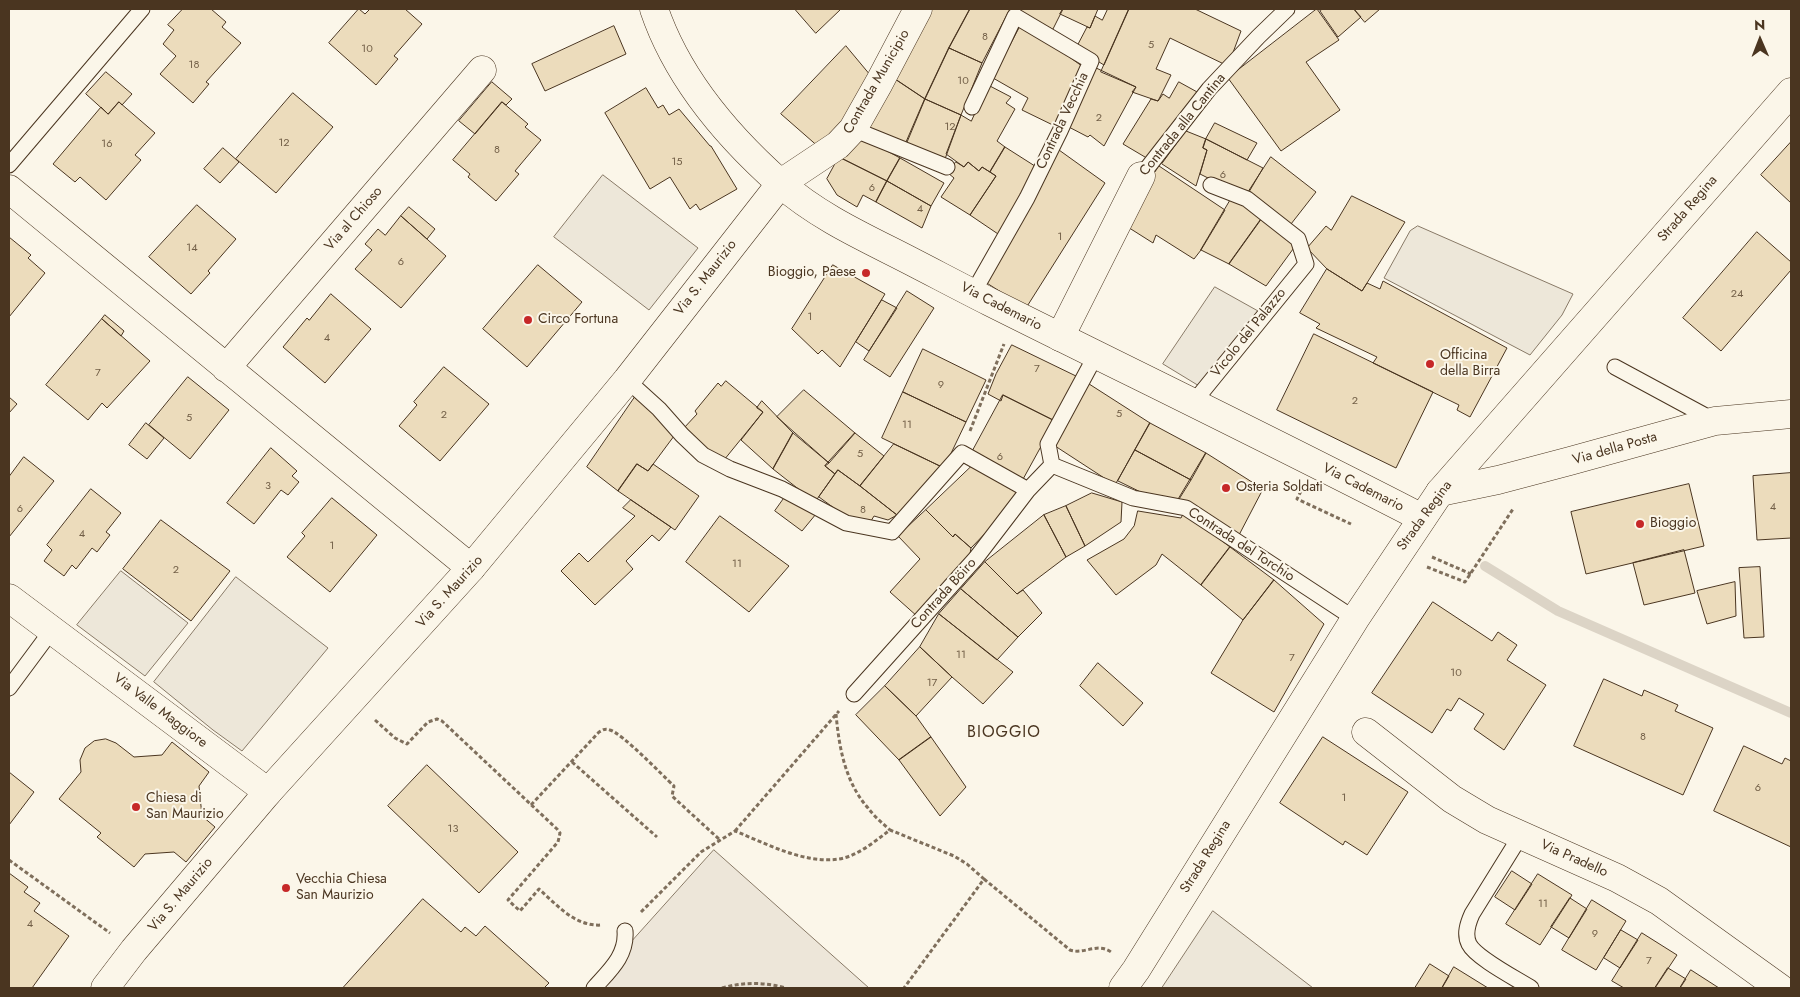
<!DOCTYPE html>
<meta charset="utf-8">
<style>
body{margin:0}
#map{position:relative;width:1800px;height:997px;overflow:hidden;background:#fbf6e9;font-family:Jost,sans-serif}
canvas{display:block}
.frame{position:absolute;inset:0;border:10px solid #4a3520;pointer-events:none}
.north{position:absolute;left:1735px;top:15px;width:50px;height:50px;-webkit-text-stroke:4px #fbf6e9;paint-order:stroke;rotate:359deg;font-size:14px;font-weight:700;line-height:20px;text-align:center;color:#4a3520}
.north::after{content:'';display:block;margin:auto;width:18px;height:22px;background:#4a3520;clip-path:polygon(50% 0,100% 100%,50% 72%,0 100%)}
</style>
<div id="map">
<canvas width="1800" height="997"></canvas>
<div class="frame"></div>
<div class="north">N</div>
</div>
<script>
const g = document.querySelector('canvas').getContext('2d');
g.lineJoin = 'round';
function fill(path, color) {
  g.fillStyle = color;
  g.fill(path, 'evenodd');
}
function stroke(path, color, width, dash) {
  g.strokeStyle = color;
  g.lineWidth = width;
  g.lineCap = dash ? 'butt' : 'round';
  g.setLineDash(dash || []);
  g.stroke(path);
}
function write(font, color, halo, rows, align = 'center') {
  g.font = font + ' Jost,sans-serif';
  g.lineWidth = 4;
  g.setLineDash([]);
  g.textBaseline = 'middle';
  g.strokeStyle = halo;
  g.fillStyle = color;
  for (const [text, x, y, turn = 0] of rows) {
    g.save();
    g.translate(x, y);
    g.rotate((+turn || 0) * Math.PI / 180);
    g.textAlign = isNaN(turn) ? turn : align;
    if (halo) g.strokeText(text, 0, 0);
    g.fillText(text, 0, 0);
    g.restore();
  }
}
const green = new Path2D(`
 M714,850L869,988H590Z`);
const parking = new Path2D(`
 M603,175L698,248L649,310L554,237Z
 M1418,226L1573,294L1562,315L1530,355L1384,278L1410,231Z
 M1215,287L1267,316L1209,392L1163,364Z
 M121,571L188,623L145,676L77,625Z
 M236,577L328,648L242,751L213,730L154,682Z
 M1213,911L1313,988H1162Z`);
const stream = new Path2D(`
 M1485,566L1558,611L1791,713`);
const building = new Path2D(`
 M183,9H211L226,22L222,27L241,43L206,82L209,84L193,103L160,74L176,56L163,44L174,30L168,25Z
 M359,9L365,14L370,9H405L422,24L394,56L398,59L376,85L329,43Z
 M795,9H841L816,33Z
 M928,9H970L949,48L925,99L889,75Z
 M970,9H1010L982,63L949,48Z
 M1014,9H1063L1053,29Z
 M1063,9H1098L1090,28L1060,14Z
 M1108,9H1129L1104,65L1076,48L1087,27L1090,28L1095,16L1102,20Z
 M1129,9H1195L1241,31L1228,66L1170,38L1156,69L1171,75L1158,101L1132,92L1136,87L1101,72Z
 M1317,9L1339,40L1306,62L1340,110L1281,151L1228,78Z
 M1323,9H1354L1361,17L1338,37L1320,11Z
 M1354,9H1380L1365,22Z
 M1022,23L1086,69L1059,128L1022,110L1028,98L993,78Z
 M614,26L626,54L545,91L532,64Z
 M846,46L876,82L821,149L781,114Z
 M949,48L982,63L961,115L925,99Z
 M1092,66L1136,87L1104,146L1090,135L1088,137L1065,125Z
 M106,72L132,94L122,105L119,102L108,114L86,94Z
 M889,75L925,99L905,147L861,126Z
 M492,82L512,99L506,105L502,102L475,134L459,121Z
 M1179,82L1199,93L1150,160L1123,144L1151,99L1158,101L1163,94L1169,98Z
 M988,85L1011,97L1006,103L1015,109L997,141L1005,147L990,172L982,167L979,171L968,162L964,167L946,154L961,115L971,121Z
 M646,88L658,108L663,105L669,115L679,109L710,146H711L737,189L700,210L696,204L690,209L670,177L650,189L605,113Z
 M293,93L333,127L276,193L236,159Z
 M925,99L961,115L945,159L906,143Z
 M119,102L155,133L135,155L141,160L106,200L80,177L75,182L53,164L101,107L108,114Z
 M502,102L528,124L525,127L541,140L515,171L519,174L496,201L468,177L470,174L453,160Z
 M1215,123L1257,143L1247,160L1206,139Z
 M1186,131L1206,139L1203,148L1207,150L1196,186L1162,164Z
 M858,135L900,158L887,181L839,157Z
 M1206,139L1263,168L1246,197L1200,174L1207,150L1203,148Z
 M1791,142V203L1761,175Z
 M1005,147L1038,168L1001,236L970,215L996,176L990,172Z
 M223,148L239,162L220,183L204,169Z
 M1059,150L1105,183L1026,308L982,280Z
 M839,157L887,181L876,202L863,195L857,207L837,195L827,179Z
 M1271,157L1316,192L1291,224L1249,191Z
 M900,158L944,183L931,206L887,181Z
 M956,162L964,167L968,162L979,171L982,167L996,176L970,215L941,197L954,178L948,173Z
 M1159,166L1225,210L1201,250L1194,259L1156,235L1153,243L1123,224Z
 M887,181L931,206L922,228L876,202Z
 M1234,194L1262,218L1229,264L1201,250Z
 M1352,196L1405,222L1362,291L1327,269L1307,248L1326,226L1331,230Z
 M197,205L236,239L208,271L210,273L191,294L149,257Z
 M409,207L435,229L427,239L401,216Z
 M401,216L446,256L401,308L355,269L372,250L365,244L378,229L385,235Z
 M1262,218L1296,245L1266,286L1229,264Z
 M1757,232L1791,262V270L1721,351L1683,318Z
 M9,237L31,255L28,258L45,273L9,317Z
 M538,265L582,302L527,367L483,329Z
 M833,265L885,294L840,367L822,350L818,354L792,329Z
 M1327,269L1362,291L1367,283L1380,289L1383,281L1507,348L1470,417L1457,410L1459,405L1373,363L1377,357L1316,328L1320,324L1300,313Z
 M907,291L934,308L890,377L864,360Z
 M331,294L371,329L325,383L283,347L307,318L309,320Z
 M882,300L897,308L869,351L856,342Z
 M105,315L124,331L121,336L102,319Z
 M102,319L150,361L107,408L102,403L88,420L46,385Z
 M1314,334L1433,392L1396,468L1277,410Z
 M1012,345L1078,377L1055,421L1003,395L1001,401L988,394L996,374Z
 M923,349L986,380L966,422L903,392Z
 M444,367L489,404L440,461L399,426L417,405L414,402Z
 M188,377L229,410L190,459L149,425Z
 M726,381L763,412L724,460L689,439L683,429L697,414L695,411L718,383L721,386Z
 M1086,382L1150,423L1115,485L1052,444Z
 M804,390L855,433L829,463L777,417Z
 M903,392L966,422L944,468L882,438Z
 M1003,395L1055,421L1022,481L971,454Z
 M9,397L17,404L9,413Z
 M635,397L669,424L674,436L648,471L637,464L618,491L587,467Z
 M762,401L793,433L773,469L741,440L763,412L757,408Z
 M146,423L164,438L147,459L129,445Z
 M1150,423L1206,453L1191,480L1135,450Z
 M793,433L829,463L825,466L835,474L815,502L773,469Z
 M855,433L884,456L860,486L838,470L835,474L825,466Z
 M894,444L944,468L897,515L860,486Z
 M271,448L297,471L292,476L299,482L288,495L281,490L254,524L227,503Z
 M1135,450L1191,480L1176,504L1157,500L1118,481Z
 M1206,453L1263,489L1239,535L1178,500Z
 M24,457L54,481L9,537V477Z
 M637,464L648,471L653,464L699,496L675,530L618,491Z
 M972,466L1022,495L971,548L955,534L953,537L926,510Z
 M838,470L860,486L897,515L888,520L874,516L871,521L853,522L819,497Z
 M1791,473V538L1757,540L1753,476Z
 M1689,484L1704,546L1586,574L1571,512Z
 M91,489L121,513L106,532L110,535L97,552L92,548L76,569L72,565L64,576L44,561L52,550L47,545Z
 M1092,493L1122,502L1121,522L1085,546L1066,506Z
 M785,497L816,514L802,531L775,511Z
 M332,498L377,535L330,592L287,557L305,536L302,533Z
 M631,500L671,527L659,541L652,535L626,561L633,569L595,605L561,571L579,553L588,562L635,516L623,508Z
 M1066,506L1085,546L1066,557L1044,515Z
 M926,510L953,537L955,534L971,548L969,560L918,617L890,592L920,559L898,536Z
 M1138,511L1181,518L1184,512L1230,547L1201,585L1162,554L1156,565L1116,595L1087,560L1124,539L1134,526Z
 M1044,515L1066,557L1017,594L985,562Z
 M720,516L789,566L749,612L686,562Z
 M161,520L230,571L191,621L123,569Z
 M1230,547L1274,580L1243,620L1201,585Z
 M1684,550L1695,593L1644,605L1633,563Z
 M985,562L1017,594L1023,590L1042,613L1018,637L961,589Z
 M1760,567L1764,637L1744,638L1739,568Z
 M1274,580L1324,624L1274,712L1211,673L1243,620Z
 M1735,582L1736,616L1707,624L1697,591Z
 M961,589L1018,637L997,660L939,614Z
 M1433,602L1492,641L1498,632L1517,645L1507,660L1546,685L1504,750L1474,729L1484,714L1459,698L1451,711L1447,709L1432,733L1372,693Z
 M939,614L1013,672L983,704L952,677L920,647Z
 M920,647L952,677L916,716L885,686Z
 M1098,663L1143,703L1123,726L1080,686Z
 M1604,679L1642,696L1644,690L1678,705L1675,711L1713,728L1683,795L1574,746Z
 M885,686L916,716L931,737L899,760L856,715Z
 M931,737L966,787L940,816L899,760Z
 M1323,737L1408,792L1367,855L1345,841L1343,845L1280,803Z
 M106,739L116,743L134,757L162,755L172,742L209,772L199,786L202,816L215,827L186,862L174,852L145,854L134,867L97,837L101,833L59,799L81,772L80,760L85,748L94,741Z
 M1744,746L1782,764L1785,758L1791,761V847L1714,811Z
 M427,765L518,852L479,893L388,806Z
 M9,772L34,792L9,825Z
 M1512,871L1532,884L1515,910L1495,897Z
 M9,873L28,887L24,892L40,903L34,911L69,936L32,988H9Z
 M1538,874L1572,895L1540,945L1506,924Z
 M1570,898L1587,909L1569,938L1551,927Z
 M423,899L461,932L465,927L476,936L485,926L549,983L544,988H343Z
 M1592,900L1626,921L1596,970L1562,950Z
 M1621,930L1638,940L1620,968L1604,958Z
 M1642,933L1677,955L1655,988H1624L1612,981Z
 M1430,964L1449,976L1442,988H1415Z
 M1454,967L1488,988H1442Z
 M1668,968L1686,979L1680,988H1655Z
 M1691,970L1719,988H1680Z`);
const path = new Path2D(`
 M970,431L1004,344
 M1301,491L1297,499L1351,524
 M1432,557L1471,574
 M1427,567L1465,582L1513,509
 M836,714C839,747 845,782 868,808C874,816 882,823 890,830
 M375,720L395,738L407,744L428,722L437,719L442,721L557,829L560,833L558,842L508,900L520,911L539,889C557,905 575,927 602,925
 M572,762L657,837
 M531,805L599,732C603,730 605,728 610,730C623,734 661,774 674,786L672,796L720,840
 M735,831L839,711
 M9,860L110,933
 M984,879L1070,950C1084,955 1097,942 1111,952
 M641,912L701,852L735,831C767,844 804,864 839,859C858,856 875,841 890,830L954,856L967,864L984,879L904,988
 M722,988C743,982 765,982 786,988`);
const service = new Path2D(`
 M972,107L1015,16L1091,61L1060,131L1027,198L973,293
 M853,129L947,167
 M9,165L142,9
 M1141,176L1209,89L1258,37L1287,9
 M1615,367L1715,421
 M627,380L659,409L682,435L703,455L730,469L782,489L846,523L892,532L962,453L1028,490L1052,465L1133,498L1186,508L1355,619
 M1193,403L1306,264L1298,239L1247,199L1211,185
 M1052,465L1048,444L1096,355
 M9,688L52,630
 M854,694L976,558L1028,490
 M1521,835L1472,914C1468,923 1464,934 1469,944C1476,958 1517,979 1531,988
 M594,988C609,971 627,956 625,931`);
const minor = new Path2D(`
 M781,183L838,145L853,129L879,83L918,9
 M9,189L471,568
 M1060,337L1141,176
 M226,368L482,70
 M1440,492L1498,480L1570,461L1715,421L1791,414
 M9,598L268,792
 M1366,732L1452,799L1487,820L1617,878L1659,901L1780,988`);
const tertiary = new Path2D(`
 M654,9C677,77 727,136 780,183C813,212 851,231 889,250C923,267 956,285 990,302C1134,374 1279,444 1422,518
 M105,988L134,950L268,792L471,568L627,380L781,183`);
const secondary = new Path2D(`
 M1123,988L1136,970L1355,619L1440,492L1791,92`);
const markers = [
 [866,273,5,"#c62828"],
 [528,320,5,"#c62828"],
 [1430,364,5,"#c62828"],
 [1226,488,5,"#c62828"],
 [1640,524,5,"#c62828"],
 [136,807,5,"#c62828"],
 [286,888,5,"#c62828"]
];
const numberNames = [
 ["8",985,37],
 ["5",1151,45],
 ["10",367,49],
 ["18",194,65],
 ["10",963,81],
 ["2",1099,118],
 ["12",950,127],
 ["12",284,143],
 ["16",107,144],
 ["8",497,150],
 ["15",677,162],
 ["6",1223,175],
 ["6",872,188],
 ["4",920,209],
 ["1",1060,237],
 ["14",192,248],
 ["6",401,262],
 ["24",1737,294],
 ["1",810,317],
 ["4",327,338],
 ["7",1037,369],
 ["7",98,373],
 ["9",941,385],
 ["2",1355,401],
 ["5",1119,414],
 ["2",444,415],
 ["5",189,418],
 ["11",907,425],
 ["5",860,454],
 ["6",1000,457],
 ["3",268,486],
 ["4",1773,507],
 ["6",20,509],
 ["8",863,510],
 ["4",82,534],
 ["1",332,546],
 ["11",737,564],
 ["2",176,570],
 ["11",961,655],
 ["7",1292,658],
 ["10",1456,673],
 ["17",932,683],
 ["8",1643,737],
 ["6",1758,788],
 ["1",1344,798],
 ["13",453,829],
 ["11",1543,904],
 ["4",30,924],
 ["9",1595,934],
 ["7",1649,961]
];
const streetNames = [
 ["Contrada Municipio",877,82,-60],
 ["Contrada Vecchia",1063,121,-65],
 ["Contrada alla Cantina",1183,125,-51],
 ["Strada Regina",1688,209,-49],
 ["Via al Chioso",354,219,-49],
 ["Via S. Maurizio",706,278,-52],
 ["Via Cademario",1001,307,27],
 ["Vicolo del Palazzo",1249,333,-51],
 ["Via della Posta",1615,449,-16],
 ["Via Cademario",1363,488,27],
 ["Strada Regina",1425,516,-54],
 ["Contrada del Torchio",1241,545,33],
 ["Via S. Maurizio",450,592,-48],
 ["Contrada Böiro",944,594,-48],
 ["Via Valle Maggiore",160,711,37],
 ["Strada Regina",1206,857,-58],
 ["Via Pradello",1574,859,24],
 ["Via S. Maurizio",181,895,-50]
];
const poiNames = [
 ["Bioggio, Paese",856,273,"right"],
 ["Circo Fortuna",538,320],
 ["Officina",1440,356],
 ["della Birra",1440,372],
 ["Osteria Soldati",1236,488],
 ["Bioggio",1650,524],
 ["Chiesa di",146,799],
 ["San Maurizio",146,815],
 ["Vecchia Chiesa",296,880],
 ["San Maurizio",296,896]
];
const quarterNames = [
 ["BIOGGIO",1004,733]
];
fill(green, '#ede6d9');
stroke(green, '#887966', 1);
fill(parking, '#ede7d9');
stroke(parking, '#887966', 1);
stroke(stream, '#dcd4c6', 10);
fill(building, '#ecdcbc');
stroke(building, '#4a3520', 1);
stroke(service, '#4a3520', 17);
stroke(minor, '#4a3520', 29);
stroke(tertiary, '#4a3520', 29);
stroke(secondary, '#4a3520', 29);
stroke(path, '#7f6f5c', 3, [4, 2.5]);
stroke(service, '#fbf6e9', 15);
stroke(minor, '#fbf6e9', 28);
stroke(tertiary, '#fbf6e9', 28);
stroke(secondary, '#fbf6e9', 28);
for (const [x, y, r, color] of markers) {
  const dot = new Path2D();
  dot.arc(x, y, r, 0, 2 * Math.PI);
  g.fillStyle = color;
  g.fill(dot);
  stroke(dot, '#fbf6e9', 2);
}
write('11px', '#725f47', null, numberNames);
write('14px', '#4a3520', '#fbf6e9', streetNames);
write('14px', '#4a3520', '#fbf6e9', poiNames, 'left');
g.letterSpacing = '1px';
write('16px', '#4a3520', '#fbf6e9', quarterNames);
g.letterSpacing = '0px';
</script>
